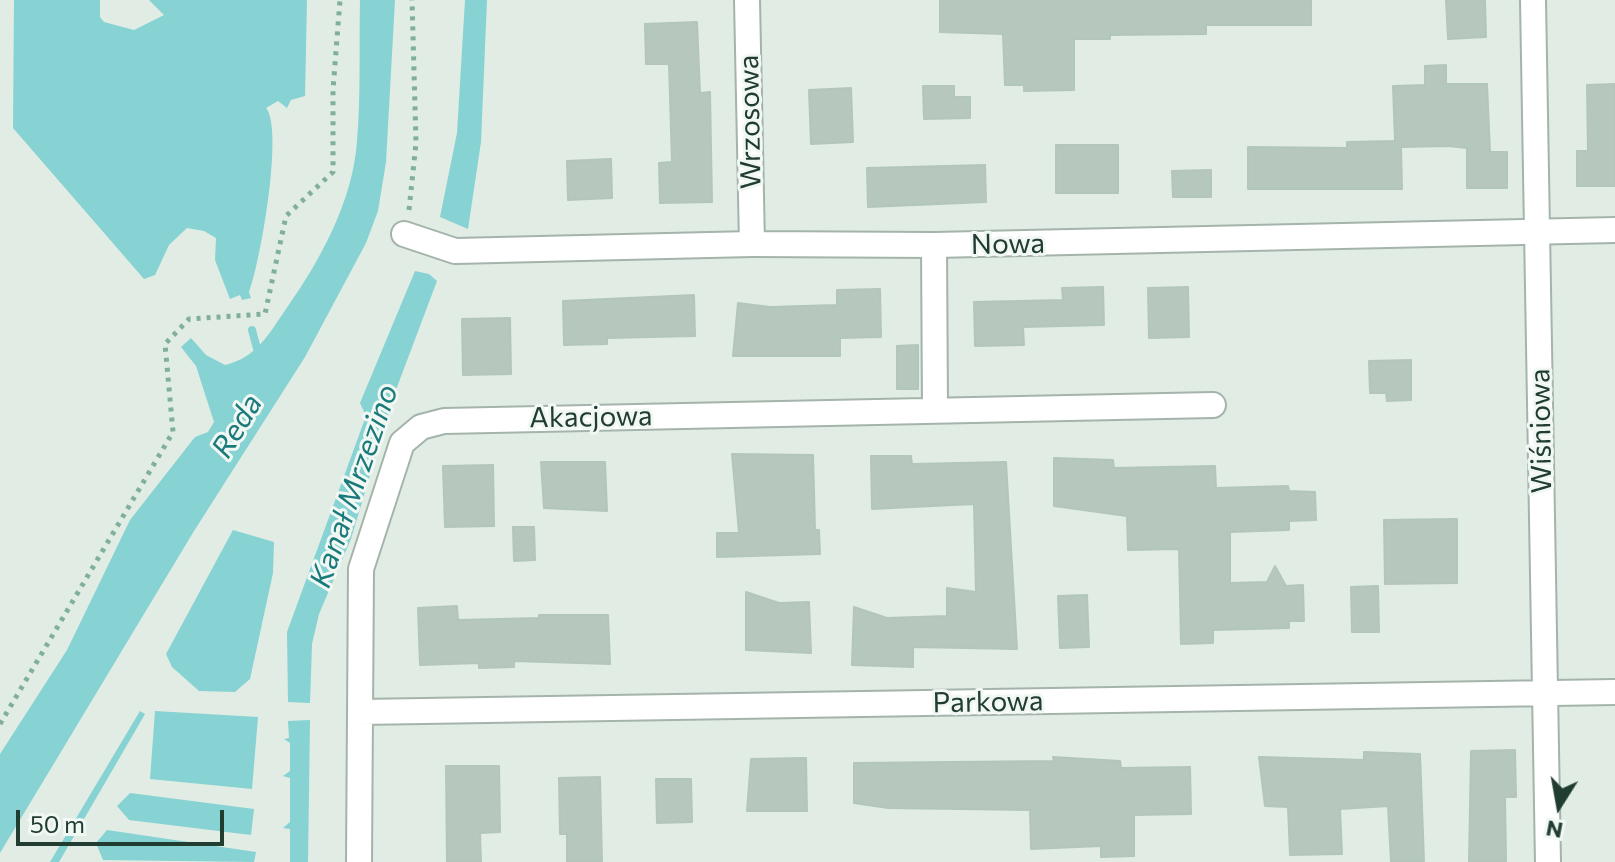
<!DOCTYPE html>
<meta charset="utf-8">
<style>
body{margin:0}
#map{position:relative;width:1615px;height:862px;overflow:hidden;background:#e1ece5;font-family:Commissioner,sans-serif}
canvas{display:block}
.north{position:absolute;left:1519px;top:766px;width:80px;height:80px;-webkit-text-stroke:6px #f1f8f4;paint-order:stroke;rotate:191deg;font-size:22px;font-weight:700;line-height:32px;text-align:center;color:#213d31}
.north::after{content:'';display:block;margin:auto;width:28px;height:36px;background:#213d31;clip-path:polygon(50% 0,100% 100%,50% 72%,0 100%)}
.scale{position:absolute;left:16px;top:810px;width:208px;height:36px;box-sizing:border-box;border:4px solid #213d31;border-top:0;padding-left:10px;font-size:24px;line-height:28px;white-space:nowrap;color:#213d31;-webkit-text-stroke:6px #f1f8f4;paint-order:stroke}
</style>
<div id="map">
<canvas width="1615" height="862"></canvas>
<div class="north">N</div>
<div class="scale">50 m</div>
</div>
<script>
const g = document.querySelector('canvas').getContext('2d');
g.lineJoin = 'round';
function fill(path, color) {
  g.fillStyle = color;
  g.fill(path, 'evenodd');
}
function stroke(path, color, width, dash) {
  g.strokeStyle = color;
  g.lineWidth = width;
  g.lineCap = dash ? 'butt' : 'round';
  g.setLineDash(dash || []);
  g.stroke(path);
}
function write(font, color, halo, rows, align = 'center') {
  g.font = font + ' Commissioner,sans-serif';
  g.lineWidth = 6;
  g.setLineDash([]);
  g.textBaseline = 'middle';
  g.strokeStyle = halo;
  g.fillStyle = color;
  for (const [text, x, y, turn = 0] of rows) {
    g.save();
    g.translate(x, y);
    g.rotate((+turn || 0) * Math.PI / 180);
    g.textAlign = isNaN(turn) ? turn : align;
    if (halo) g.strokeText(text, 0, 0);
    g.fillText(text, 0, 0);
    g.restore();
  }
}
const water = new Path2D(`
 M14,0H100V17L104,22L134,30L164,15L149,0H307L305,96L291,100L287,108L278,101L266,108C284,129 260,264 249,292L251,298L242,300L240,295L230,299L215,260L216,238L204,231L187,228L169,245L155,275L144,279L13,128Z
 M360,0H395L386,162L378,211L366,243L305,357L194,531L0,853V754L67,650L130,520L195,437L208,432L214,422L196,366L181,347L191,338L206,355L225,365C256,358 269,334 286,309C320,261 353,201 357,141C361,95 359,47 360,0Z
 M465,0H487L481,142L468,229L440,217L457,133Z
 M415,271L429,274L437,281L394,395L351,539L319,614L312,644L310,703L288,702L287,632L366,416L360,403Z
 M233,530L274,542L273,573L250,679L235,692L199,691L172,667L166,654Z
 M140,711L145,714L59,862H50Z
 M155,711L258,717L252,789L150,779Z
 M310,720L308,862H290V829L283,828L290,822V778L283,776L290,771V743L284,739L289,738L288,721Z
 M130,793L254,809L251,835L129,820L117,806Z
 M107,830L256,852L254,862L103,860L96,843Z`);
const stream = new Path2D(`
 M252,330L259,356`);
const building = new Path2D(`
 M940,0H1311V25H1206V34L1110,35V39H1074V90L1024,91V85H1005L1003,34L940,32Z
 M1446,0H1485L1486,37L1448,39Z
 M697,22L700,93L710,92L712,202L660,203L659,163L672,162L669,64H646L645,24Z
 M1446,65V84H1487L1490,152H1507V188H1467V148L1448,146L1401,147L1402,189H1248V147L1347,148V142L1395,141L1393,86L1425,85V66Z
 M1615,84V186H1577V151H1588L1587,85Z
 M923,86H954V97H970V118L924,119Z
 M851,88L853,142L811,144L809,90Z
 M1056,145H1118V193H1056Z
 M611,159L612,198L568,200L567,161Z
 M985,165L986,202L868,207L867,168Z
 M1211,170V197H1173L1172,171Z
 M1103,287L1104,325L1023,327L1024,345L975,346L974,302L1063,300L1062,288Z
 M1188,287L1189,337L1149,338L1148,288Z
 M880,289L881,337L840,338V356H733L738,303L770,307L837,305V290Z
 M694,295L695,336L607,338V344L564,345L563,301Z
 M510,318L511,374L463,375L462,319Z
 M918,345V389H897V346Z
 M1411,360V400L1387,401L1386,393H1370L1369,361Z
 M732,454L813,455L815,530H819L820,554L717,557V533H739Z
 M871,456H911L912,464L1006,462L1017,649L913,647V667L852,665L854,607L887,618L947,616V588L976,592L974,504L872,509Z
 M1054,458L1113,460L1114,468L1215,466L1216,488L1288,486L1289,491L1315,492L1316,520L1289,521V530L1230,532V583L1267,582L1275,566L1286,586L1303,585L1304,621H1289V628L1213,630V643L1181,644L1179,549L1128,550L1127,516L1054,506Z
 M541,462H605L607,511L544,508Z
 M493,465L494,526L445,527L443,466Z
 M1457,519V583L1385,584L1384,520Z
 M513,527H534L535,560L514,561Z
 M1378,586L1379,632H1352L1351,587Z
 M746,592L779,603L809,602L811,653L746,650Z
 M1087,595L1089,647L1060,648L1058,596Z
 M457,606L458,620L539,618V615H608L610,664L514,661V667L479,668V663L420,665L418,608Z
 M1515,750L1516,797H1505L1506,862H1469L1471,751Z
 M1364,752L1420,754L1424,861L1391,862L1388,806L1340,809L1342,854L1290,855L1288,807L1265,806L1259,757L1364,760Z
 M1053,757L1120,761L1121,768L1190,767L1191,814L1134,815V856L1101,857V846L1031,849L1030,810L888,808L854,803V763L1054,761Z
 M806,758L807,811H747L751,759Z
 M446,766H499L500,832L480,833L481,862H447Z
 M600,777L602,862H567V834H560L559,778Z
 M656,779H691L692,822L657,823Z`);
const path = new Path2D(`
 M409,210L416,143L412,0
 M0,724L173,432L165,344L189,319L265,314L286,216L333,172V90L340,0`);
const minor = new Path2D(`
 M1533,0L1548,862
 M404,234L455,251L752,244
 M934,245L935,409
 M361,712L1615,692
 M359,862L361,569L402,443L421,427L444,421L1213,405`);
const tertiary = new Path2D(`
 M747,0L752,244L934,245L1615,230`);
const streetNames = [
 ["Wrzosowa",750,122,-91],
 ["Nowa",1008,244,-1],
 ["Akacjowa",591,417,-1],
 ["Wiśniowa",1541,431,-91],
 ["Parkowa",988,702,-1]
];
const waterNames = [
 ["Reda",237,426,-59],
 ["Kanał Mrzezino",354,486,-71]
];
fill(water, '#87d2d2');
stroke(stream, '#87d2d2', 8);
fill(building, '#b6c7be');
stroke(building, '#b3c6bb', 2);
stroke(minor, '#a4b4ab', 28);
stroke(tertiary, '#a4b4ab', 28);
stroke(path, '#81b09a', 5, [4, 6]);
stroke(minor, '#fff', 24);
stroke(tertiary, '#fff', 24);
write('28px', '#213d31', '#f1f8f4', streetNames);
write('italic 30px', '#1a797a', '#f1f8f4', waterNames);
</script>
